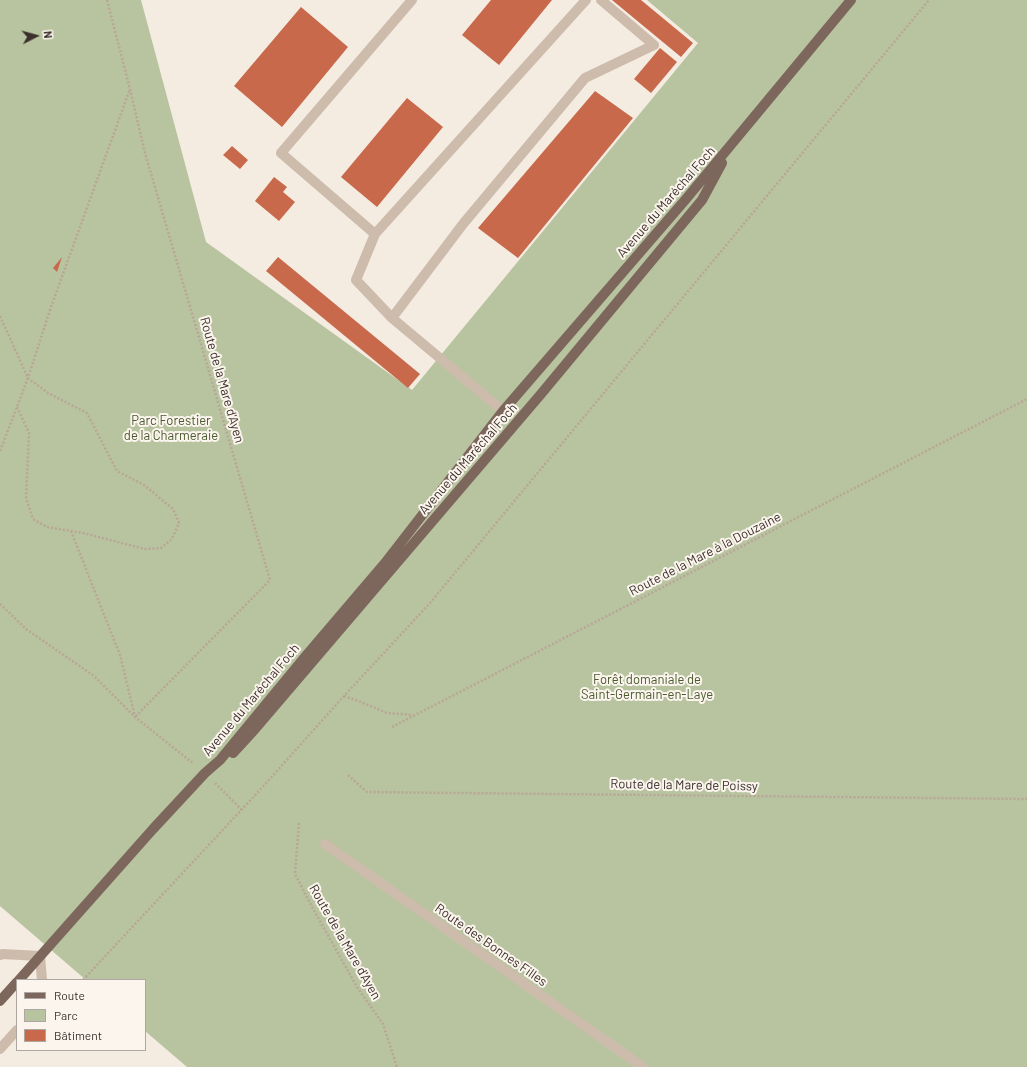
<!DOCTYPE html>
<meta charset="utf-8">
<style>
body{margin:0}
#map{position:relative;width:1027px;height:1067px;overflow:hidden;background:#f4ebe1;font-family:Barlow,sans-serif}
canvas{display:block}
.legend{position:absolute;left:16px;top:979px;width:130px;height:72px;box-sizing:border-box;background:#fbf5ee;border:1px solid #aea6a0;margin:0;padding:5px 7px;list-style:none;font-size:12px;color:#3b302b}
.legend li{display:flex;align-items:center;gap:8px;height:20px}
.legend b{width:20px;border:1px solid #aea6a0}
.north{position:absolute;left:16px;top:16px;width:40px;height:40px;-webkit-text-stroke:3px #fbf5ee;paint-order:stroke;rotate:84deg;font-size:11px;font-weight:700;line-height:16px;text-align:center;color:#3b302b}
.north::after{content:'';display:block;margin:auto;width:14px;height:18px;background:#3b302b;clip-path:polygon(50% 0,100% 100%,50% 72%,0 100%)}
</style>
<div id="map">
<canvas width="1027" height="1067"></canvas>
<ul class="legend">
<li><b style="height:5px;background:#7d675c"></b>Route</li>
<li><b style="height:11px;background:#b8c4a0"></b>Parc</li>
<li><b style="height:11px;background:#c8694b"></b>Bâtiment</li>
</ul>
<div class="north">N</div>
</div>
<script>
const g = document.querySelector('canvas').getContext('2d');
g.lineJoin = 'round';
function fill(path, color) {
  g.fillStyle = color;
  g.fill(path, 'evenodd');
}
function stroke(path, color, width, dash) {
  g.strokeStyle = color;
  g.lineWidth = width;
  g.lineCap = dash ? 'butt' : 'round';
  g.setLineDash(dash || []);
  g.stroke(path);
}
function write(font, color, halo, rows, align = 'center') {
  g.font = font + ' Barlow,sans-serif';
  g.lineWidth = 4;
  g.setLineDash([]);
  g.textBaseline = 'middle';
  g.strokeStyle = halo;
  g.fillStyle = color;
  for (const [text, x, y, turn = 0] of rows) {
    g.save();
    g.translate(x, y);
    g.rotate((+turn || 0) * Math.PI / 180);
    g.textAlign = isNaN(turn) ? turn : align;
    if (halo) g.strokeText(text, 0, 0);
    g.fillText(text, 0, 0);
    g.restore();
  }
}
const green = new Path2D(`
 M0,0H141L206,242L412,390L698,43L647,0H1027V1067H187L145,1031V980H86L0,906Z`);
const building = new Path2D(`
 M491,0H552L499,65L462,35Z
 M612,0H641L693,43L681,57Z
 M301,7L348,47L282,127L234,86Z
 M660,48L677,62L651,93L634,79Z
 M595,91L633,118L518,258L478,228Z
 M407,98L443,127L377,207L341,177Z
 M232,146L248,160L240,169L223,155Z
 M274,177L287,187L283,192L295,202L279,221L255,201Z
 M62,257L57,272L53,268Z
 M278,257L420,374L408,388L266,271Z`);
const path = new Path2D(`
 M107,0L130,89L145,153L270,580L135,717
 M0,316L28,378L0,451
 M17,407L29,433L26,498L33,519L47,527L83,533L145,549L161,548L172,539L179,523L173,509L144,485L117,471L87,413L48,393L28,378L51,307L130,89
 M71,531L120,655L135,717
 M0,604L26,629L94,676L135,717L194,764
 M344,696L361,702L387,713L413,715
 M392,727L1027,399
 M348,775L367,792L1027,799
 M215,783L242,810
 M299,823L295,874L312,907L357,987L383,1024L397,1067
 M83,980L259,791L344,696L430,603L929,0`);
const minor = new Path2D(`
 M375,234L281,153L412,0
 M392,318L463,224L585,78L654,45L601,0
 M503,411L392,318L356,280L375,234L586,0
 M325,844L643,1067
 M0,955L2,954L40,956L42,980
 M0,1049L17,1030`);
const major = new Path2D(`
 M233,753L255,729L541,394L702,200L722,163
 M19,980L153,829L205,773L220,760L305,657L385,563L503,411L686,199L851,0
 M0,1001L17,982`);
const streetNames = [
 ["Avenue du Maréchal Foch",666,202,-49],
 ["Route de la Mare d'Ayen",222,380,74],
 ["Avenue du Maréchal Foch",468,459,-49],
 ["Route de la Mare à la Douzaine",705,554,-27],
 ["Avenue du Maréchal Foch",251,700,-50],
 ["Route de la Mare de Poissy",684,785,1],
 ["Route de la Mare d'Ayen",345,942,60],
 ["Route des Bonnes Filles",491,945,35]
];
const parkNames = [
 ["Parc Forestier",171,421],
 ["de la Charmeraie",171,436],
 ["Forêt domaniale de",647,680],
 ["Saint-Germain-en-Laye",647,695]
];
fill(green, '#b8c4a0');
fill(building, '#c8694b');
stroke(path, '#b9a596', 2.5, [2, 2]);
stroke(minor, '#cdbbac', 10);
stroke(major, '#7d675c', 10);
write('13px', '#3b302b', '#fbf5ee', streetNames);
write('13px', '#4a5a2e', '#fbf5ee', parkNames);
</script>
